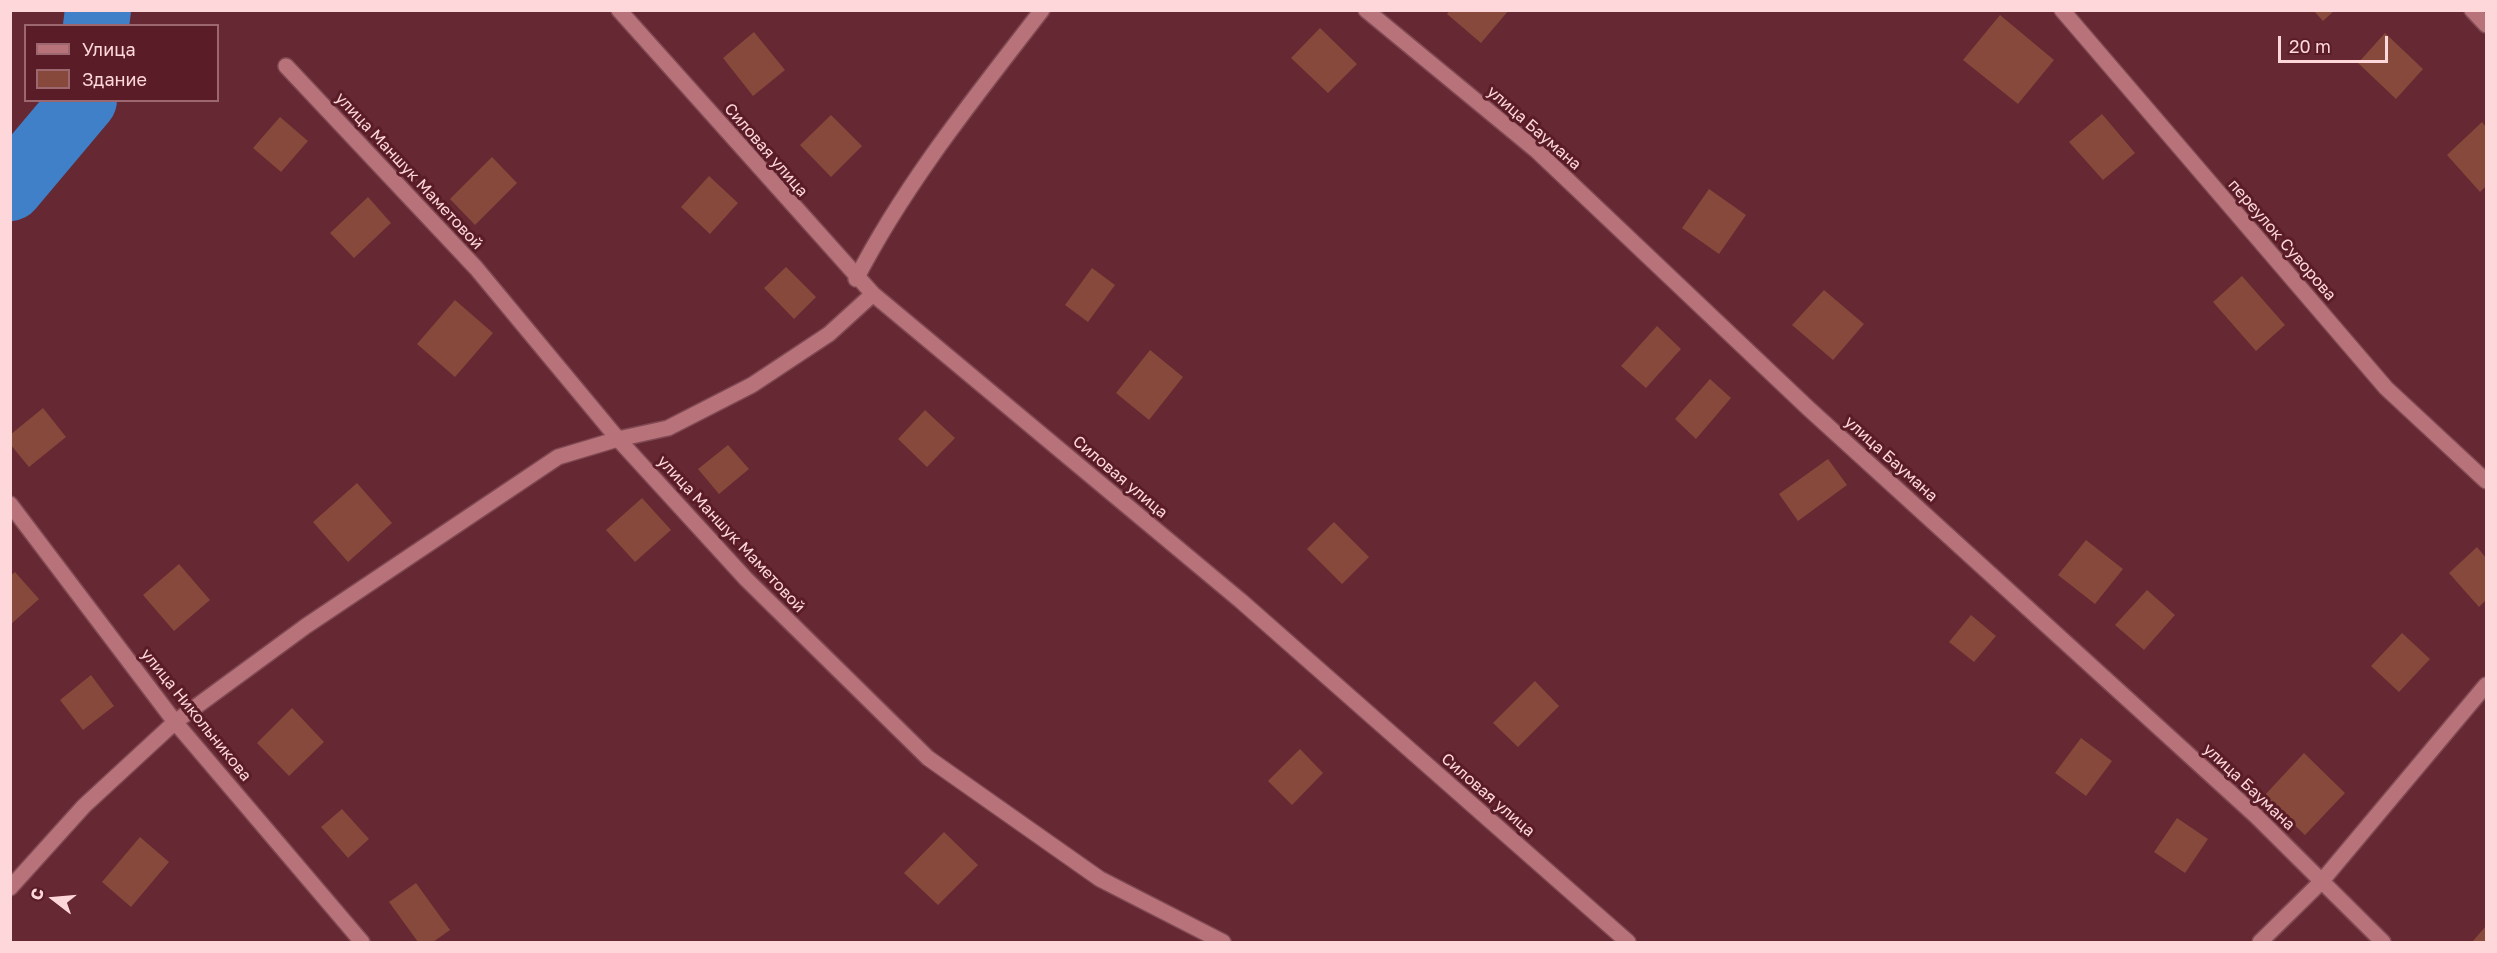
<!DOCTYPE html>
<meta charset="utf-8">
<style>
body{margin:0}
#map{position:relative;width:2497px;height:953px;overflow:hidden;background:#662832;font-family:"Golos Text",sans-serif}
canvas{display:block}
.frame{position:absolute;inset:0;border:12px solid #fed7da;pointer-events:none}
.legend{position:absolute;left:24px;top:24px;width:195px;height:78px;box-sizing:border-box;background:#5a1d28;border:2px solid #9c676f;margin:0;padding:8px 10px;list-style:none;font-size:18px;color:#fed7da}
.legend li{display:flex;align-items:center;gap:12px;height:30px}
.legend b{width:30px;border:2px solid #9c676f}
.north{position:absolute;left:24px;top:869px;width:60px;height:60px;-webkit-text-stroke:4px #5a1d28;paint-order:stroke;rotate:286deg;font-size:16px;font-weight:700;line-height:24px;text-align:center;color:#fed7da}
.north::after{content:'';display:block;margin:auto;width:21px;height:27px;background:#fed7da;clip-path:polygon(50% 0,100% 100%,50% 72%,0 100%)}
.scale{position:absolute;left:2278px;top:36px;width:110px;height:27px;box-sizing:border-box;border:3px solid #fed7da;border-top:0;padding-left:8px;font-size:18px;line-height:21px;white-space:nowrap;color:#fed7da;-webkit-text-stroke:4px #5a1d28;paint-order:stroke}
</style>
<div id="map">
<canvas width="2497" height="953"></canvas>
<div class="frame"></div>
<ul class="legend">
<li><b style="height:8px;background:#b87279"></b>Улица</li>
<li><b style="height:16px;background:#87493b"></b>Здание</li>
</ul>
<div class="north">С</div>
<div class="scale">20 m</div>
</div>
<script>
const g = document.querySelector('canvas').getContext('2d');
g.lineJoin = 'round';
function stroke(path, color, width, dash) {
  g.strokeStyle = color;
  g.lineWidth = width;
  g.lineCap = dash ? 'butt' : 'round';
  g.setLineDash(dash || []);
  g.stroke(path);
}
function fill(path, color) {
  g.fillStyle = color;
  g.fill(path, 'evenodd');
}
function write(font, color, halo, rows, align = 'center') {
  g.font = font + ' "Golos Text",sans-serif';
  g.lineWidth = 6;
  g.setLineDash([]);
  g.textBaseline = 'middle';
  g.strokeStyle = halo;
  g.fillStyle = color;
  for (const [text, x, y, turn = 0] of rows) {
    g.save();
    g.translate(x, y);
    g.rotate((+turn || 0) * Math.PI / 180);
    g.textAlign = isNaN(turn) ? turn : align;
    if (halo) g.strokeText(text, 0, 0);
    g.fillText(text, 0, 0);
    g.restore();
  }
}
const river = new Path2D(`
 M96,26L98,10
 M10,188L84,100`);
const building = new Path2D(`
 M1450,10H1509L1481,43L1447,14Z
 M2313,10H2335L2323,21Z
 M2000,15L2054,60L2018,104L1963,60Z
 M1320,28L1357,64L1328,93L1291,58Z
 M754,32L785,70L753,96L723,58Z
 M2385,33L2423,69L2396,99L2358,63Z
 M2102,114L2135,153L2103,180L2069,142Z
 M831,115L862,146L831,177L800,145Z
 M280,117L308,141L281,172L253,148Z
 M2482,122L2486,127V186L2480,192L2447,155Z
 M492,157L517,183L475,225L450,199Z
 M709,176L738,203L710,234L681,207Z
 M1709,189L1746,215L1719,254L1682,228Z
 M368,197L391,223L354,258L330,233Z
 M786,267L816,297L794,319L764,288Z
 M1092,268L1115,285L1088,322L1065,305Z
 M2242,276L2285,325L2256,351L2213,302Z
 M1824,290L1864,324L1833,360L1792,325Z
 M455,300L493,333L455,377L417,344Z
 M1657,326L1681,349L1646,388L1621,366Z
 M1150,350L1183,377L1149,420L1116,393Z
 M1710,379L1731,398L1696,439L1675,419Z
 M43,408L66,437L29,467L10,444V435Z
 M925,410L955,438L927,467L898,439Z
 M728,445L749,469L719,494L698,469Z
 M1828,459L1847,485L1798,521L1779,494Z
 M357,483L392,523L348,562L313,522Z
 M642,498L671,530L635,562L606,530Z
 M1334,522L1369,557L1342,584L1307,549Z
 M2086,540L2123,569L2095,604L2058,575Z
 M2477,547L2486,558V600L2479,607L2449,573Z
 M179,564L210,600L174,631L143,595Z
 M15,572L39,599L10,625V576Z
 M2147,590L2175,615L2144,650L2115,625Z
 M1971,615L1996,636L1974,662L1949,642Z
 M2402,633L2430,659L2399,692L2371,666Z
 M91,675L114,706L83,730L60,700Z
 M1535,681L1559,706L1518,747L1493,723Z
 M292,708L324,742L289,776L257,743Z
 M2081,738L2112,761L2086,796L2055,773Z
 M1300,749L1323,773L1292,805L1268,781Z
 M2304,753L2345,793L2305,835L2264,796Z
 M342,809L369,839L348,858L321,827Z
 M2177,818L2208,839L2185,873L2154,852Z
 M944,832L978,865L938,905L904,873Z
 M140,837L169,862L131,907L102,882Z
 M416,883L450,930L433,942H418L389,902Z
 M2486,926V942H2472Z`);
const minor = new Path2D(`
 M619,10L873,294L1241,601L1628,942
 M1366,10L1537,151L1808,408L2256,816L2383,942
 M2062,10L2386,388L2486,481
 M2472,10L2486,25
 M286,66L476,268L618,439L746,579L928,758L1100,879L1223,942
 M856,279C906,182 976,96 1042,10
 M10,504L175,722L362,942
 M10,888L84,806L175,722L306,626L558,457L618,439L668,428L752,385L829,334L873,294
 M2260,942L2321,882L2486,685`);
const streetNames = [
 ["улица Баумана",1534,128,41],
 ["Силовая улица",766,150,49],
 ["улица Маншук Маметовой",409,171,47],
 ["переулок Суворова",2282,240,49],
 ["улица Баумана",1891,459,42],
 ["Силовая улица",1120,477,40],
 ["улица Маншук Маметовой",731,534,47],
 ["улица Никольникова",196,715,51],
 ["улица Баумана",2249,787,43],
 ["Силовая улица",1488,795,41]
];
stroke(river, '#4080c8', 66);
fill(building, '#87493b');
stroke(minor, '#7f4953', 18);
stroke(minor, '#b87279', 15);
write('16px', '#fed7da', '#5a1d28', streetNames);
</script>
